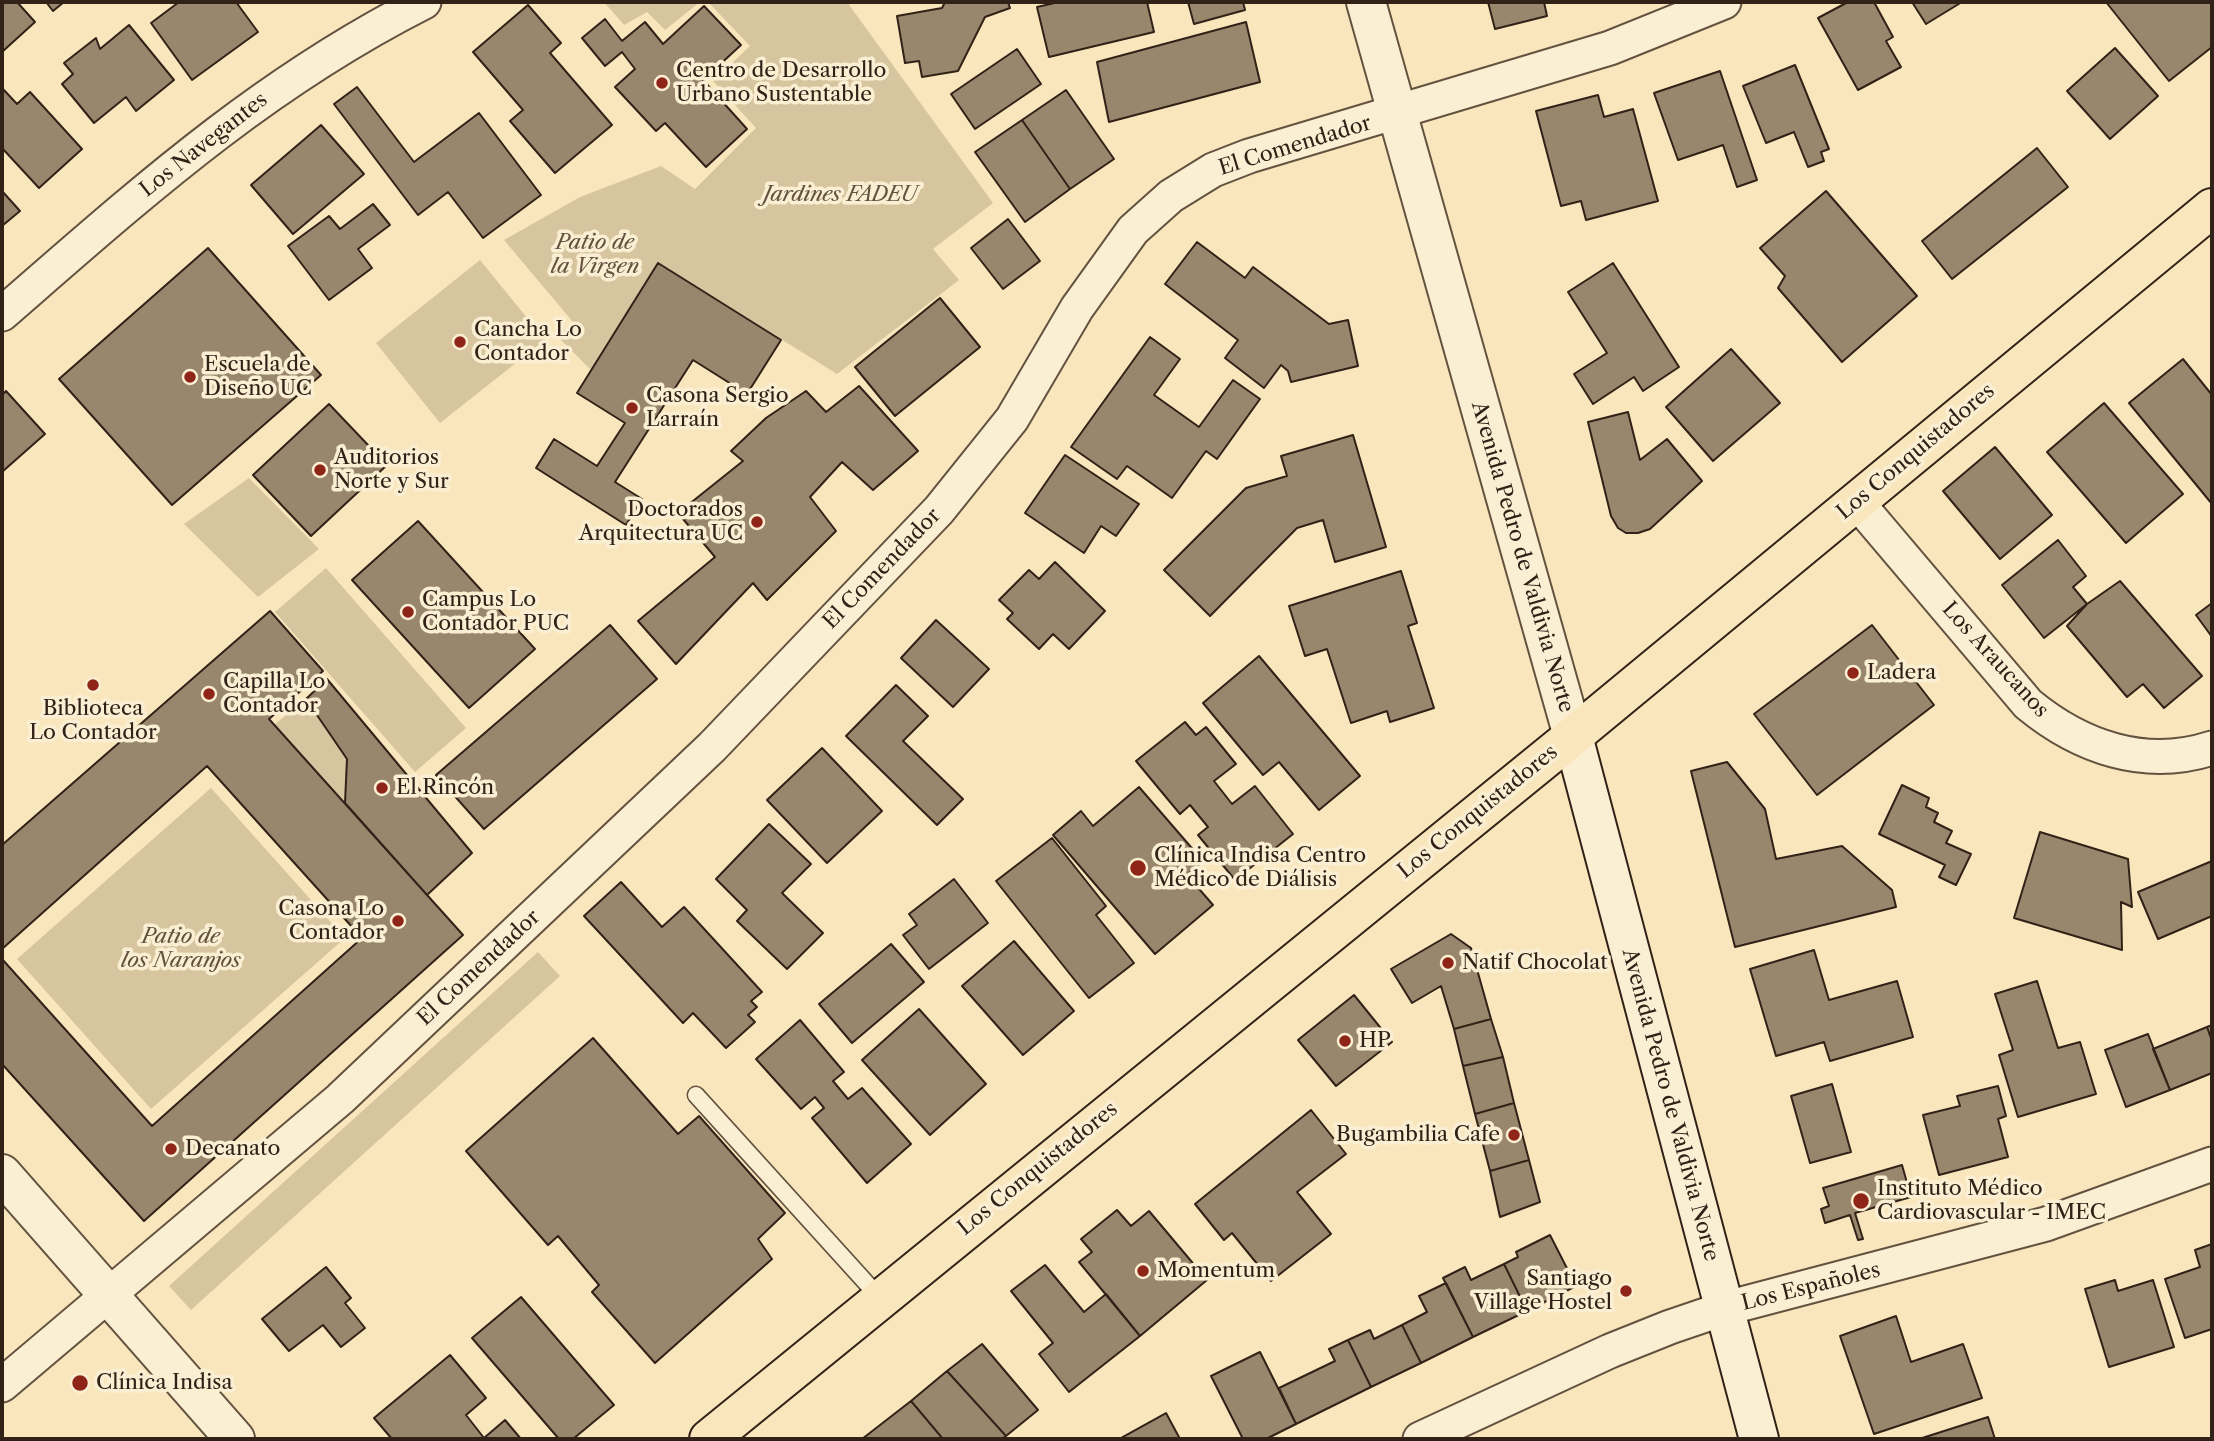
<!DOCTYPE html>
<meta charset="utf-8">
<style>
body{margin:0}
#map{position:relative;width:2214px;height:1441px;overflow:hidden;background:#f9e6bc;font-family:"Libre Caslon Text",serif}
canvas{display:block}
.frame{position:absolute;inset:0;border:4px solid #312117;pointer-events:none}
</style>
<div id="map">
<canvas width="2214" height="1441"></canvas>
<div class="frame"></div>
</div>
<script>
const g = document.querySelector('canvas').getContext('2d');
g.lineJoin = 'round';
function fill(path, color) {
  g.fillStyle = color;
  g.fill(path, 'evenodd');
}
function stroke(path, color, width, dash) {
  g.strokeStyle = color;
  g.lineWidth = width;
  g.lineCap = dash ? 'butt' : 'round';
  g.setLineDash(dash || []);
  g.stroke(path);
}
function write(font, color, halo, rows, align = 'center') {
  g.font = font + ' "Libre Caslon Text",serif';
  g.lineWidth = 7;
  g.setLineDash([]);
  g.textBaseline = 'middle';
  g.strokeStyle = halo;
  g.fillStyle = color;
  for (const [text, x, y, turn = 0] of rows) {
    g.save();
    g.translate(x, y);
    g.rotate((+turn || 0) * Math.PI / 180);
    g.textAlign = isNaN(turn) ? turn : align;
    if (halo) g.strokeText(text, 0, 0);
    g.fillText(text, 0, 0);
    g.restore();
  }
}
const green = new Path2D(`
 M604,2H700L665,30L647,12L624,25Z
 M708,2H847L993,203L933,249L959,280L837,374L659,263L591,370L557,336L573,322L504,240L580,197L661,166L695,189L756,128L713,81L750,46Z
 M480,260L545,340L440,423L376,343Z
 M249,478L319,549L258,597L184,524Z
 M326,568L466,728L415,772L275,612Z
 M306,699L347,759L345,803L274,725Z
 M211,788L345,938L151,1109L17,959Z
 M538,952L560,976L191,1310L169,1286Z`);
const building = new Path2D(`
 M2,2H17L35,22L2,52Z
 M46,2H64L53,11Z
 M179,2H236L258,32L192,80L151,23Z
 M945,2H1008L1010,8L985,17L958,71L922,77L919,61L905,63L897,16L942,8Z
 M1059,2H1147L1154,32L1049,57L1037,7Z
 M1188,2H1243L1245,10L1194,24Z
 M1488,2H1544L1547,16L1495,29Z
 M1848,2H1874L1893,37L1886,41L1901,67L1858,90L1818,18Z
 M1912,2H1962L1926,24Z
 M2106,2H2212V47L2169,81Z
 M528,5L561,43L550,53L612,125L555,173L510,121L523,110L473,52Z
 M704,6L741,45L703,80L747,129L706,167L665,123L656,131L615,87L635,69L622,52L605,66L582,38L605,19L622,41L645,22L663,44Z
 M1246,22L1260,82L1109,122L1097,62Z
 M129,25L174,80L136,111L126,97L94,123L62,84L73,74L64,63L96,38L100,49Z
 M2115,48L2158,96L2110,139L2067,91Z
 M1017,49L1041,84L975,129L951,94Z
 M1795,65L1829,149L1821,152L1824,161L1808,167L1794,132L1766,143L1743,86Z
 M1720,71L1757,180L1737,187L1723,145L1678,160L1654,93Z
 M357,87L414,162L479,113L541,195L483,238L448,192L418,215L334,104Z
 M3,89L17,104L30,92L82,149L39,188L2,148Z
 M1066,90L1114,159L1070,189L1022,120Z
 M1598,95L1604,117L1633,109L1658,201L1586,220L1581,201L1561,206L1536,111Z
 M1022,120L1070,189L1025,222L975,152Z
 M321,125L364,174L293,234L251,185Z
 M2037,148L2068,187L1952,279L1922,241Z
 M2,191L20,211L2,226Z
 M1826,191L1917,296L1842,362L1778,288L1785,276L1760,248Z
 M373,204L390,225L358,249L372,268L329,300L288,246L329,216L340,229Z
 M1008,219L1040,261L1003,289L971,248Z
 M1197,242L1245,278L1253,267L1329,324L1348,320L1358,366L1291,382L1288,371L1281,365L1264,388L1225,358L1238,340L1165,284Z
 M208,248L321,375L172,505L59,379Z
 M658,263L781,340L747,394L693,360L615,482L642,499L626,525L536,468L554,439L597,466L625,423L577,393Z
 M1613,263L1679,367L1643,391L1634,377L1593,404L1574,374L1607,353L1568,292Z
 M940,298L980,347L895,416L855,367Z
 M1150,337L1180,359L1154,395L1199,427L1233,380L1260,399L1217,459L1206,451L1172,498L1127,466L1117,479L1071,447Z
 M1731,349L1780,403L1713,461L1666,407Z
 M2183,359L2212,395V504L2129,403Z
 M859,386L918,451L873,490L842,462L810,497L836,531L767,600L753,583L676,664L638,621L715,557L678,513L743,461L731,451L766,418L806,391L826,412Z
 M6,391L45,434L2,472V395Z
 M2104,403L2183,494L2126,543L2047,452Z
 M329,404L387,465L311,536L253,475Z
 M1628,412L1640,460L1667,439L1702,481L1650,529L1638,533H1626L1618,528L1611,516L1588,422Z
 M1353,435L1386,547L1335,562L1323,520L1297,528L1210,616L1164,570L1246,488L1287,476L1281,456Z
 M1995,447L2052,515L2000,559L1943,491Z
 M1065,455L1139,504L1116,536L1101,526L1084,553L1025,513Z
 M418,521L535,649L469,708L352,580Z
 M2058,540L2086,576L2073,587L2087,604L2044,638L2002,585Z
 M1055,562L1105,611L1069,649L1053,634L1039,649L1007,619L1013,613L999,600L1029,570L1039,579Z
 M1401,571L1417,623L1408,626L1434,708L1390,722L1387,711L1351,723L1327,649L1305,656L1289,606Z
 M2120,581L2202,676L2164,708L2143,684L2127,697L2067,626L2087,604Z
 M2212,603V637L2196,615Z
 M270,611L323,671L269,719L463,935L144,1221L2,1064V959L152,1126L362,938L207,766L2,949V845Z
 M936,620L989,669L953,707L901,658Z
 M610,625L657,679L484,829L436,775Z
 M1872,625L1934,705L1817,795L1754,714Z
 M1259,656L1360,776L1319,810L1279,762L1263,775L1203,703Z
 M327,679L472,853L427,895L345,803L347,759L306,699Z
 M896,685L928,716L903,741L963,799L937,825L846,736Z
 M1185,722L1196,735L1206,727L1236,764L1214,781L1232,804L1255,786L1293,834L1235,880L1198,835L1208,827L1190,805L1180,814L1136,761Z
 M822,748L882,811L827,863L767,800Z
 M1727,762L1765,809L1776,859L1842,846L1892,890L1896,907L1735,947L1691,771Z
 M1902,785L1929,798L1926,807L1938,813L1934,822L1952,831L1946,843L1971,854L1956,885L1939,877L1945,865L1879,834Z
 M1139,787L1203,861L1187,875L1213,905L1155,954L1053,835L1081,811L1093,826Z
 M769,824L811,864L782,893L823,933L787,969L737,921L747,910L716,879Z
 M2040,832L2128,859L2132,907L2121,902L2122,950L2014,918Z
 M1052,838L1106,906L1096,915L1134,963L1089,998L996,881Z
 M2212,861V916L2158,939L2138,892Z
 M954,879L988,923L929,969L903,935L917,925L909,914Z
 M621,882L662,927L684,907L762,992L751,1001L757,1007L748,1015L755,1022L726,1048L693,1013L683,1023L584,916Z
 M1451,934L1471,948L1491,1019L1454,1029L1441,986L1412,1003L1391,969Z
 M1014,941L1074,1011L1023,1055L962,986Z
 M891,944L924,982L852,1043L819,1004Z
 M1814,950L1829,1000L1897,981L1913,1037L1830,1061L1824,1042L1776,1056L1750,969Z
 M2037,981L2058,1048L2080,1042L2096,1094L2018,1117L1999,1055L2013,1050L1995,994Z
 M1354,995L1392,1042L1336,1086L1298,1040Z
 M919,1009L986,1084L930,1135L862,1060Z
 M1491,1019L1503,1057L1463,1066L1454,1029Z
 M800,1020L844,1072L833,1081L848,1099L862,1088L911,1144L867,1183L812,1118L824,1108L815,1097L801,1109L756,1059Z
 M2212,1025V1041L2207,1027Z
 M2207,1027L2212,1041V1073L2170,1090L2153,1049Z
 M2148,1034L2170,1090L2126,1107L2105,1050Z
 M593,1038L678,1134L699,1116L785,1213L758,1239L772,1259L655,1363L592,1292L599,1285L558,1236L548,1245L466,1151Z
 M1503,1057L1514,1103L1475,1114L1463,1066Z
 M1832,1084L1851,1152L1810,1163L1791,1096Z
 M1998,1086L2006,1116L1998,1119L2008,1157L1939,1175L1923,1115L1960,1106L1957,1096Z
 M1514,1103L1529,1160L1490,1171L1475,1114Z
 M1311,1110L1346,1154L1297,1192L1331,1234L1271,1281L1232,1233L1224,1240L1195,1204Z
 M1529,1160L1540,1202L1500,1217L1490,1171Z
 M1902,1165L1911,1197L1855,1213L1863,1239L1858,1240L1850,1215L1825,1223L1821,1209L1829,1206L1823,1188Z
 M1117,1210L1131,1226L1149,1211L1207,1280L1140,1336L1079,1262L1092,1252L1081,1239Z
 M1550,1235L1576,1286L1527,1311L1504,1264L1518,1257L1516,1252Z
 M2212,1244V1329L2185,1338L2165,1279L2200,1267L2195,1250Z
 M1504,1264L1527,1311L1473,1337L1443,1278L1465,1267L1471,1280Z
 M1045,1265L1084,1312L1106,1294L1140,1336L1069,1392L1039,1354L1053,1343L1011,1291Z
 M326,1267L351,1298L345,1303L365,1328L341,1347L323,1325L289,1351L262,1319Z
 M2115,1280L2118,1291L2153,1280L2174,1347L2109,1367L2085,1289Z
 M1446,1283L1473,1337L1421,1363L1402,1325L1427,1312L1419,1296Z
 M521,1297L614,1405L573,1439H559L472,1338Z
 M1896,1316L1911,1362L1963,1344L1982,1398L1874,1434L1840,1336Z
 M1402,1325L1421,1363L1371,1387L1348,1340L1370,1330L1374,1339Z
 M1348,1340L1371,1387L1296,1424L1279,1388L1335,1361L1329,1349Z
 M982,1344L1038,1410L1006,1436L947,1371Z
 M1260,1352L1296,1424L1266,1439H1243L1211,1376Z
 M450,1355L486,1398L466,1415L484,1438L505,1420L521,1439H392L374,1418Z
 M947,1371L1006,1436L1002,1439H943L911,1401Z
 M911,1401L943,1439H862Z
 M1166,1413L1180,1439H1119Z
 M1988,1417L1995,1439H1919Z`);
const service = new Path2D(`
 M696,1095L879,1297`);
const minor = new Path2D(`
 M2,314C139,195 260,85 424,2
 M1856,501L2028,704C2080,747 2145,770 2212,748
 M2,1385L340,1099L712,747L939,510L1012,419L1077,308L1133,230L1171,196L1213,170L1249,156L1610,48L1724,2
 M1420,1439L1610,1351L1670,1327L1723,1309L2046,1224L2212,1164`);
const tertiary = new Path2D(`
 M1366,2L1573,736
 M2,1174L235,1439`);
const secondary = new Path2D(`
 M1573,736L1759,1439`);
const primary = new Path2D(`
 M709,1439L1573,736L2212,208`);
const markers = [
 [662,83,7,"#8f2418"],
 [460,342,7,"#8f2418"],
 [190,377,7,"#8f2418"],
 [632,408,7,"#8f2418"],
 [320,470,7,"#8f2418"],
 [757,522,7,"#8f2418"],
 [408,612,7,"#8f2418"],
 [1853,673,7,"#8f2418"],
 [93,685,7,"#8f2418"],
 [209,694,7,"#8f2418"],
 [382,788,7,"#8f2418"],
 [1138,868,9,"#8f2418"],
 [398,921,7,"#8f2418"],
 [1448,963,7,"#8f2418"],
 [1345,1041,7,"#8f2418"],
 [1514,1135,7,"#8f2418"],
 [171,1149,7,"#8f2418"],
 [1861,1201,9,"#8f2418"],
 [1143,1271,7,"#8f2418"],
 [1626,1291,7,"#8f2418"],
 [80,1383,9,"#8f2418"]
];
const poiNames = [
 ["Centro de Desarrollo",676,71],
 ["Urbano Sustentable",676,95],
 ["Cancha Lo",474,330],
 ["Contador",474,354],
 ["Escuela de",204,365],
 ["Diseño UC",204,389],
 ["Casona Sergio",646,396],
 ["Larraín",646,420],
 ["Auditorios",334,458],
 ["Norte y Sur",334,482],
 ["Doctorados",743,510,"right"],
 ["Arquitectura UC",743,534,"right"],
 ["Campus Lo",422,600],
 ["Contador PUC",422,624],
 ["Ladera",1867,673],
 ["Capilla Lo",223,682],
 ["Contador",223,706],
 ["Biblioteca",93,709,"center"],
 ["Lo Contador",93,733,"center"],
 ["El Rincón",396,788],
 ["Clínica Indisa Centro",1154,856],
 ["Médico de Diálisis",1154,880],
 ["Casona Lo",384,909,"right"],
 ["Contador",384,933,"right"],
 ["Natif Chocolat",1462,963],
 ["HP",1359,1041],
 ["Bugambilia Cafe",1500,1135,"right"],
 ["Decanato",185,1149],
 ["Instituto Médico",1877,1189],
 ["Cardiovascular - IMEC",1877,1213],
 ["Momentum",1157,1271],
 ["Santiago",1612,1279,"right"],
 ["Village Hostel",1612,1303,"right"],
 ["Clínica Indisa",96,1383]
];
const streetNames = [
 ["Los Navegantes",204,145,-38],
 ["El Comendador",1295,146,-17],
 ["Los Conquistadores",1916,452,-40],
 ["Avenida Pedro de Valdivia Norte",1522,557,74],
 ["El Comendador",882,569,-46],
 ["Los Araucanos",1995,660,48],
 ["Los Conquistadores",1478,812,-39],
 ["El Comendador",479,968,-43],
 ["Avenida Pedro de Valdivia Norte",1670,1105,75],
 ["Los Conquistadores",1038,1169,-39],
 ["Los Españoles",1811,1287,-14]
];
const parkNames = [
 ["Jardines FADEU",840,195],
 ["Patio de",595,243],
 ["la Virgen",595,267],
 ["Patio de",181,937],
 ["los Naranjos",181,961]
];
fill(green, '#d7c5a0');
fill(building, '#99876d');
stroke(building, '#312117', 2);
stroke(service, '#635240', 19);
stroke(minor, '#635240', 37);
stroke(tertiary, '#635240', 42);
stroke(secondary, '#312117', 42);
stroke(primary, '#312117', 42);
stroke(service, '#fbefd3', 16);
stroke(minor, '#fbefd3', 33);
stroke(tertiary, '#fbefd3', 38);
stroke(secondary, '#fbefd3', 38);
stroke(primary, '#f9e6bc', 38);
for (const [x, y, r, color] of markers) {
  const dot = new Path2D();
  dot.arc(x, y, r, 0, 2 * Math.PI);
  g.fillStyle = color;
  g.fill(dot);
  stroke(dot, '#fbefd3', 2.5);
}
write('21px', '#312117', '#fbefd3', poiNames, 'left');
write('21px', '#312117', '#fbefd3', streetNames);
write('italic 21px', '#635240', '#fbefd3', parkNames);
</script>
